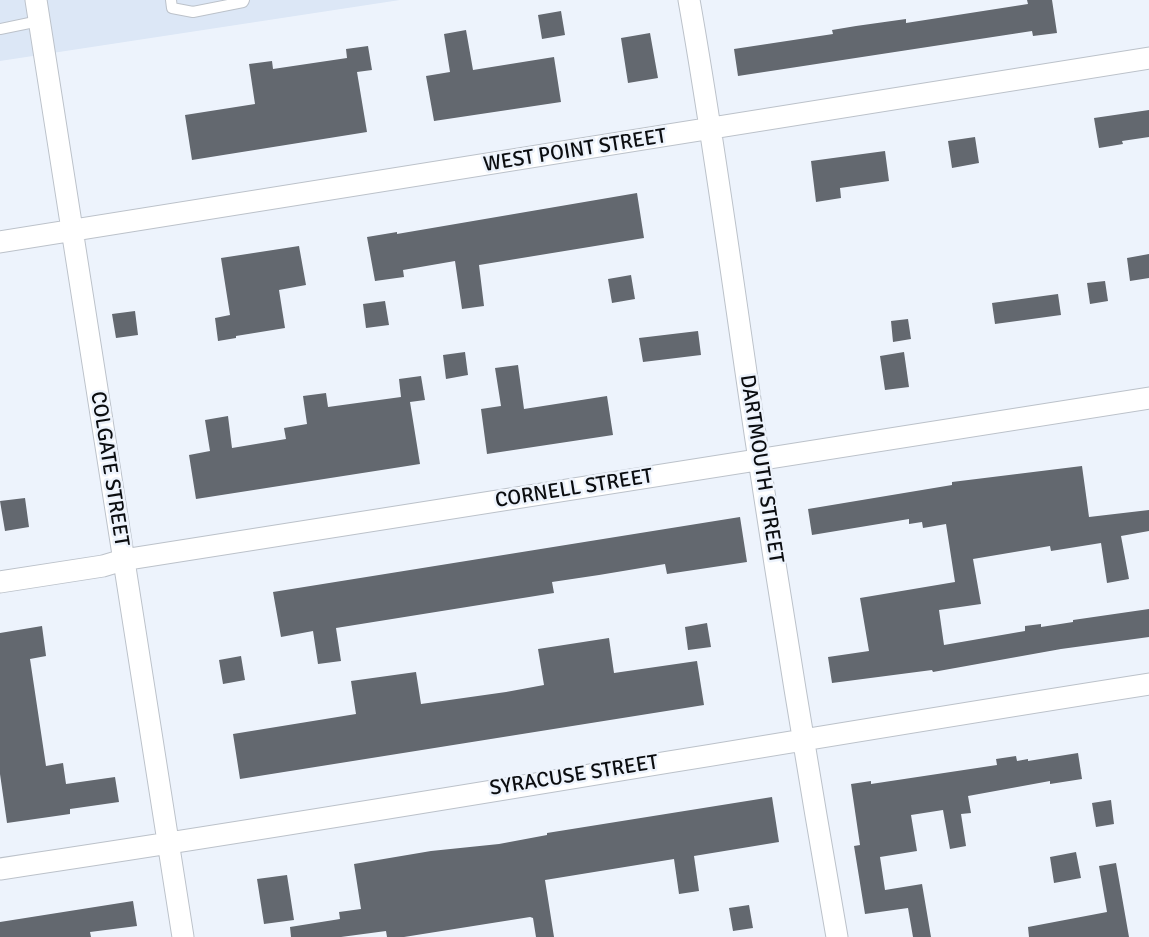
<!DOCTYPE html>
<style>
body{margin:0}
canvas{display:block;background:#edf3fc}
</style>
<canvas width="1149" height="937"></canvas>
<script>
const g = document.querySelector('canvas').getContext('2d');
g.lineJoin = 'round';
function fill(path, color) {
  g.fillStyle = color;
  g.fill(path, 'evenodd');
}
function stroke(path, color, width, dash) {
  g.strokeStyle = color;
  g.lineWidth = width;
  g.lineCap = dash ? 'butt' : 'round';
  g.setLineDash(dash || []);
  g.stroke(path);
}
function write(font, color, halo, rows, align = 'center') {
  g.font = font + ' Signika,sans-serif';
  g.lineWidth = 5;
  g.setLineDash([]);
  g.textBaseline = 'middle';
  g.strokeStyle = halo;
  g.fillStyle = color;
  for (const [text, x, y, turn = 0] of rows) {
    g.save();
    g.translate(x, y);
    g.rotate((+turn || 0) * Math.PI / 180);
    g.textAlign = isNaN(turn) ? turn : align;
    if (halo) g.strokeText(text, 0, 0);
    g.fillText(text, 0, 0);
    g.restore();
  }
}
const built = new Path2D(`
 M0,0H400L0,61Z`);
const building = new Path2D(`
 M1027,0H1052L1057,33L1033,36L1032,31L738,76L734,49L833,34L832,30L856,26L906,19V23L1028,4Z
 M561,11L565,35L542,39L538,15Z
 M466,30L473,70L554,57L561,102L434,121L426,76L450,72L444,34Z
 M650,33L658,78L628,83L621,38Z
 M368,46L372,70L357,72L367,132L192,160L185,115L255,104L249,64L272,61L273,69L347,58L346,49Z
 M1149,110V137L1122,141L1123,144L1099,148L1094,118Z
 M975,137L979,163L952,168L948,141Z
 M885,151L889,181L840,188L841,198L816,202L811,161Z
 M637,193L644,238L479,265L484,306L462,309L455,261L403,270L404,277L375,281L367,237L397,232V234Z
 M299,246L306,285L279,290L285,328L236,336V338L218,341L215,318L230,315L221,258Z
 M1149,254V278L1130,281L1127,258Z
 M631,275L635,299L612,303L608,279Z
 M1105,281L1108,301L1090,304L1087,283Z
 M1058,294L1061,315L995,324L992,303Z
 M385,301L389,325L366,328L363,304Z
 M135,311L138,335L116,338L112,314Z
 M908,319L911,339L893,342L891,321Z
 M698,331L701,355L643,362L639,338Z
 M465,352L468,375L446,379L443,355Z
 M904,352L909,387L885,390L880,356Z
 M518,365L524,409L607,396L613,435L487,454L481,409L501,406L495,368Z
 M421,376L425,400L410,402L420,464L196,499L189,455L210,451L205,420L228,416L232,448L286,439L284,428L307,424L303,396L326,393L328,407L401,397L399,379Z
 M1082,466L1089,517L1149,510V531L1121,536L1129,579L1107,583L1101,543L1051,551L1050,546L973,559L981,604L939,610L944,645L1025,631V626L1041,624V627L1073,622V620L1149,609V637L1061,649L933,672L932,670L832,683L828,657L869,651L860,598L955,582L946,524L923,528L922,522L909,524V519L812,535L808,509L952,485V482Z
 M25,498L29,527L5,531L0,501Z
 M740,517L747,562L667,574L665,564L599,575L552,582L554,593L336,628L341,661L318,664L313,631L281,637L273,592Z
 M707,623L711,647L688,650L685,627Z
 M42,626L46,656L30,659L46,766L63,763L66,784L115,777L119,802L70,809V814L7,823L0,774V633Z
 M609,638L614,673L697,661L704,705L240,779L233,734L356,714L351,681L416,672L421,704L506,692L544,685L538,649Z
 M241,656L245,680L223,684L219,660Z
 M1078,753L1082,779L1050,784V781L968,796L971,813L961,814L966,846L950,849L943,810L911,815L917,851L880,857L885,890L922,884L931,937H913L908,908L865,914L854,846L860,845L851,784L871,781V784L997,765L996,759L1016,756L1017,761L1028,759V761Z
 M772,797L779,842L694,856L699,891L679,894L674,859L545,880L554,937H536L533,918L530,917L404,937H387L386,931L341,937H291L290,927L340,919L339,912L361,909L354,864L431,851L499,844L547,835V833Z
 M1111,800L1114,824L1096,827L1092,803Z
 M1076,852L1081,878L1054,883L1050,857Z
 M1116,863L1129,937H1029L1028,927L1107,912L1099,866Z
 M287,875L294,920L264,924L257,879Z
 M133,901L137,926L90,932L91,937H0V922Z
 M749,905L753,928L733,931L729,908Z`);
const service = new Path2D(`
 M171,0L172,8L193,12L243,2L244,0
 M0,29L39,21`);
const minor = new Path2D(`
 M36,0L183,937
 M689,0C715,146 734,293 756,440C781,606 808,772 837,937
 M0,242L1149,58
 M0,582L103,566L123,560L1149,398
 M0,869C384,812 766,744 1149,684`);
const streetNames = [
 ["WEST POINT STREET",575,151,-9],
 ["COLGATE STREET",109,469,81],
 ["DARTMOUTH STREET",761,469,81],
 ["CORNELL STREET",574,489,-9],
 ["SYRACUSE STREET",574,776,-9]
];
fill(built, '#dce7f6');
fill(building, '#63686f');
stroke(service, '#bcc2ca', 12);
stroke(minor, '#bcc2ca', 23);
stroke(service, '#fff', 10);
stroke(minor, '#fff', 21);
write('21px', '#0b0d10', '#edf3fc', streetNames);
</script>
